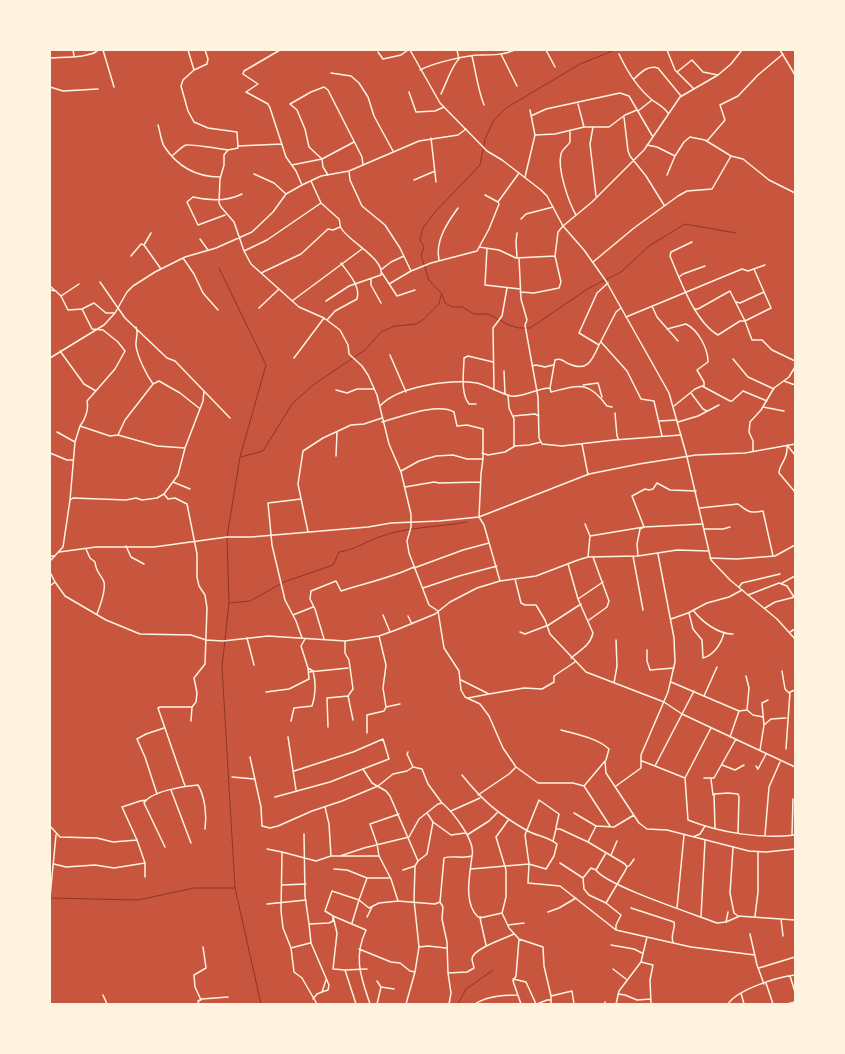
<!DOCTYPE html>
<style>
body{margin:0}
#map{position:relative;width:845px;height:1054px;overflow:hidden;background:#c8553d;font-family:Raleway,sans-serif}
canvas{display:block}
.frame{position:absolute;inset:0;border:51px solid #fff3e0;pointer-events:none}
</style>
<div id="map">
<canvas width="845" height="1054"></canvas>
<div class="frame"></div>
</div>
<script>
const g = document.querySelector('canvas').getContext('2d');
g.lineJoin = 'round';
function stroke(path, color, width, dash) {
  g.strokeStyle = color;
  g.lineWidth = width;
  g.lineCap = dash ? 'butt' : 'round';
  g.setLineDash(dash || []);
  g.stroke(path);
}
const stream = new Path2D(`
 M615,50L580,64L506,108L494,120L485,139L480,165L435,212L423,228L420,240L424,247L421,255L429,280L442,294L445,303L453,307H462L474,314H488L509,325L519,328H530L589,288L621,272L649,246L685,224L736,233
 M219,268L266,365L240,457L227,537L229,603L222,667L235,888L261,1004
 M241,457L263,451L292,404L313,385L365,350L381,332L395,326L416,324L423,320L439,304L441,295
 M229,603L250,601L284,582L333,565L339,552C357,549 363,543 379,537C406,527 439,527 467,522
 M50,898L138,900L194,888H234
 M458,1004L466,989L493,970`);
const minor = new Path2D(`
 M73,50L74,56
 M103,50L114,87
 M188,50L194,70
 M205,50L208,59L207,64L194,70L183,80L181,86L188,111L194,122L208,128L237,132L238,148L228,150L224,155V165L220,179L219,203L221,207L234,222L244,251L251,264L299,307L324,318L340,330L348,345L349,354L362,366L368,375L377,395L389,444L401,472L411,514V527L407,541L409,553L429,605L438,611L444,648L459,671L461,690L465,697L480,704L489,716L503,748L516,767L538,783H573L584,786L610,826
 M280,50L244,71L243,74L258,84L246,92L268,104L270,108L286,157L296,171L302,185
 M546,50L555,67
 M667,50L675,70L694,89
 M780,50L795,75
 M378,52L383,59L401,55L408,50
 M501,54L517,86
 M619,54C626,69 638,88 651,99C657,104 663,106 668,113
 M472,56C476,73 478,90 484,105
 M50,58C60,57 92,58 98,50
 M420,70C433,63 467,55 481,55C494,55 503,55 515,50
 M677,72L692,60L703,72L718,75
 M331,73L351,76L359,83L368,97L374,116L393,151
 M634,79C641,72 648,65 658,68L681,96
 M50,87L63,91L98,89
 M409,92L416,112L435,111L444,107
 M441,94C446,84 452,65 459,59L457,50
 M578,104L584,127
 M638,111L652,100
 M531,116L546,109L620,93L629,96L653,137
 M624,117L628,151L630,156L646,176L664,205
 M158,125C160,131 161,141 164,146C177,166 196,177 220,177
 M593,127L590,144L596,196
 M570,132V142C568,146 562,149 561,154C557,169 569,203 576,215
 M535,135L555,134L584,127H609L625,115L637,110
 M431,138L436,182
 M707,141L725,120L720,105L738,96L758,75L783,54
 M647,145L657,147L675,156L684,142L690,137L705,140L731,156L743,159L769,180L795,193
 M238,146L282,144
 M173,155C177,152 181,147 186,145C189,144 222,149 228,150
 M292,165L322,159L354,142
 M349,171L350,180L362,206L385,225L400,248L411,271L431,263L477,251L489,229L499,204L498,202L485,195
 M254,174L274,183L286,194
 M328,175L323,167L322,159L309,147L305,129L297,110L290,104L311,92L324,87L328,90L362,157L363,165
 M667,175L675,156
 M525,177L535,135L530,110
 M414,180L435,171
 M311,181L321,203L339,219C340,222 340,227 341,228C348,241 385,259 381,275L349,286L326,301
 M498,202L519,173
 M225,215L198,225L187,202L193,197C210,201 226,202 242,194
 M521,219L526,214L553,207
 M151,233L144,245L161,269
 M200,239L208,250
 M692,242L671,252L670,256C680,280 695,322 718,335L740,321H745L752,340H762L772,350L795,361
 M479,247L499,250L516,258L555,256L558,232L563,226L592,202L644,150L680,97L718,75L731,64L742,50
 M487,248L485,285L520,289
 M244,251L267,240L321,203
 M131,256L141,244L144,245
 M517,257L516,242L517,233
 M183,258L194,274L203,293L218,310
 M519,258L521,299L527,320L525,325L538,397L539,438L542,444L562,446L614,440L681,435
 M439,260C435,241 447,223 458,208
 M593,262L634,228L678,196L687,191L712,189L731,156
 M382,269L391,262L404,256
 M261,273L301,254L328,229L333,230L340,227
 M382,273L397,296L415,290
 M679,277L683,274L705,266
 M371,279V285L381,303
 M100,282L125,318L167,358L175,361L230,418
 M608,283L597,293L579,333L599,345L616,312L621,308
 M79,284L61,296L68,310L82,309L92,329L103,330L118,342L125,351L115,369L87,401C89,409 85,420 80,426
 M389,284L411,271
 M50,286L61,296
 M50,290L56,291
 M520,292L534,293L559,288L561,282L555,256
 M292,301L362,249
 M736,302L740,303L764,292
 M652,306L657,317L678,341
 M259,308L279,289
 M82,309L94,303L106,313H114
 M694,309H698L730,291L745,321L771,308L754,269
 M626,317L742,269L748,271L765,265
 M327,320L335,311L357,299C361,286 348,273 341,263
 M136,327C139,334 135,340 136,346C138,358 146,374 153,384L125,420L118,435L157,446L185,448
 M667,329L686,324C698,330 708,348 708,362L697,370L704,382V386
 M601,342L627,371L641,399L654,401L662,436
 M60,351L84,384L96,391
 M390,355L406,392
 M50,358L104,325L115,313L127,292L133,286L155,272L185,257L216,248L252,232L273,212L286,194L302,185L321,176L349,171L419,141L458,135L466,129
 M294,358L324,318
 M733,359L748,377L774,389
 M532,366L536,365L545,367L553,365
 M504,371L505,394
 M784,381L795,385
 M153,384L159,381L180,393L199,408
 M583,385L598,383L602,397
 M550,388L555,360C560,358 562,360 567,363C587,373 592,361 599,345
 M336,390L347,393L357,389H374
 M494,390L493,328L502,316L507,288
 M691,393L703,409L707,411
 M508,395L509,408L514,419V446
 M476,404H469C460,393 464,371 464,358L468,356L493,362
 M380,406C398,386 451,379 477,383C489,386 499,393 511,396C522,398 537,388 550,388L551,392C579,385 588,380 607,406L612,407
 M674,406L695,389L702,386L730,401H732L743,391L767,401
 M763,407L784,411
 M615,413L617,436L619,440
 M513,416L535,414L539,416
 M659,421L677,420
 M382,422C400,417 438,402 454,412L457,426L467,425L483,429V459L481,474L479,517L484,525L500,581
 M678,422L698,416L719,405
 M57,432L75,442
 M582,444L588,475
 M787,445L795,455
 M787,447C788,460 779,464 779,473L795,492
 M753,451V441L749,432L750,422L761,410L774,388L789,377L795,367
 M50,453L67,460H73
 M482,453L488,455L505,452L515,446L529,445L541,442
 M336,456L337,432
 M401,471L419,461L436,456L453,455L467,459H483
 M173,482L190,489
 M405,487L434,482L439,483L480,482
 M164,494L168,499L175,498L187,504L197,554V577L199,586L205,595L207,608L205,664L194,678L197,693L196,702L192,707L191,721
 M301,499L268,503L272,545L285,600L296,621L302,638
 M70,500L75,442L80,426L110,436L118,435
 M700,508L738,504C748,511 749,514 763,511L773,556
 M585,524L590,536
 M704,529H723L730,527
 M308,532L298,484L303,451L323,438L351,425L364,424L382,418
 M126,546L131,557L144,564
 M86,549L90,558L95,562C96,573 101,574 104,582C106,591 100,606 97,614
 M59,552L96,547H154L227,537H251L368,527L391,523L439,521L479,517L589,474L639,464L696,455L745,453L795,444
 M50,556H55
 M633,556L643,610
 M638,556L637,544L640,529L644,527L632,496L645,489L649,490L653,489L657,483L670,490L696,491
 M588,557L590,536L644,527L703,524
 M710,558L737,559L775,556L795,545
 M50,561L63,547L70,500L73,498L126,500L136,498L142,500L157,498L164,494L178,475L185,448L203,401L204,391
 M568,564L578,599L593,633C590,646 580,650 571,658
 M414,568L463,550L489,543
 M50,572L55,582L65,596L106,620L140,634L191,635L206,640L223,641L268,636L345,641L379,636L396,630L435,614L450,602L477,588L500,581L536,576L578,560L588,557L638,556L677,550L708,551
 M515,579L521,603L525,605H536L545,620L550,634L586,672L664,702L682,714L795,767
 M782,583L795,576
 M50,586L55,582
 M739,587L742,583L780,574
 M423,588L459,576L497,566
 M748,595L779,583L787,586L794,597
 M578,599L603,582
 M765,608L775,602L795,597
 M693,610C702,622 718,634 733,634
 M689,613L693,629L702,640L703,658C714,655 721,644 724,633
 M293,615L313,607
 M383,615L390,632
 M408,616L412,624
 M671,619L688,613L707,603L729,597L742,590
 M589,620L607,607L609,601L593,557
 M547,626L581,604
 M520,632L525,634L546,626
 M790,632L795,629
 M379,636L386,665L383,688L386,707L400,704
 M247,638L254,665
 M324,639L315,609L310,599L311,591L336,581L341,591C365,583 391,578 414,567
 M647,650V661L650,670L674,668
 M782,671L785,689L789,693
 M309,672L348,668
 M746,676L749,688L747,710
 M461,680L489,694L468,698
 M671,682L739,711
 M614,683L617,666L616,640
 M266,692L289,689L309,679L308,668L301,646L305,639
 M489,694L524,688L542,689L554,682V676L575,662
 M348,696L353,720
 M704,696L717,667
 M747,710L753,715L763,717
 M291,721L294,708L312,706C316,695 316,681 313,671L308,668
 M764,725L771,719L786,718
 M328,727L327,698L348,696L353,689L349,660L345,653V641
 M711,728L685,778L688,820C721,833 760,839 795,835
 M561,730C576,734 597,738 609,749L606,760
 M367,733V715L384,711L386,707
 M288,737L296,790
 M730,737L739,711L747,710
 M786,749L790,692L795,690
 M760,750L764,725L762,703L768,700
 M250,757L261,807L262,826L270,828L278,826L312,811L342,801L378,786L393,774L407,771L413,767L407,754L408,752
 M642,761L655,766
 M722,765L735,770L744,765
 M756,766L758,769L766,754
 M413,767L422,769L428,784L442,803
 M294,771L353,752L383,739L389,759L363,769
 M462,775C482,800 498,814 526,830C536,836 547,836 557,844L554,856L546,869L529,864L528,883L560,886L616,930L691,947L755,955
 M232,777L254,779
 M685,778L655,766L694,691
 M704,778H714L736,739
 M711,779L713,795
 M185,786L158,708L160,707H191
 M584,786L605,761L606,773L639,823L647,829L667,830L749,851L766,852L795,849
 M616,786L641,768V755L668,692L675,662L674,638L658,554
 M171,790L191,843
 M157,794L145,757L137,739L146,734L164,728
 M478,795L509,774L516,767
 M275,797L330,782L363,769L372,783L386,791L390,796L418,861
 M325,807L329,824L331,856
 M451,811L480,798
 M427,813L433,822L451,835L465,833
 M574,813L596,826
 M509,819L496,837L506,870V897L502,913L509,928L519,939L516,976L513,981L521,1004
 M50,826L60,837L97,838L113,842L137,840L145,863V877
 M715,828L714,794L728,793L738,794L739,797L738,833
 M304,834L305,896L309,924L329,923L333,921V916L325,911L332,891L359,900L352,923
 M467,835L489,821L497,813
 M765,835L769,787L780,762
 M792,835L793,799
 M693,837L700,834L705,826
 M137,840L122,807L140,801L146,800
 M553,841L556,829H560L588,842L625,864L627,867L625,871L606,903L621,915L616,925V930
 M588,842L596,826L614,827L634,815
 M165,847L144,803C151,791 185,786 198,785C205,797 207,815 205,829
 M733,848L730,893L734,913L738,916L795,920
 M267,849L282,852L281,911L283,928L291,948L294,972L302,978L317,1004
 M282,852L316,861L331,856H379
 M606,853L596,870C607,886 694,914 717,923L726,922L740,916
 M611,855L617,841
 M340,856L364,848L409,837L419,819L438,804L442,803C453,812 476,841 472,856C463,859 451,855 444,858L440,902L443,907L442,919L447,942L448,973L451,993L449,1004
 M472,856C470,874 463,903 478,917H481
 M560,863L583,878
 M54,864L66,867L95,865L114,868L145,863
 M627,867L630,865L634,859
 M334,869L347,870L367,878H389
 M471,869L529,864L525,835L539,800L559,814L556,828
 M403,870L415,866
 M596,870L591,868L583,878L584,889L589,895L606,903
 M367,878L359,900L369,908L379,903L398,901L435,904L440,902
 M282,885L306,884
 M50,897L56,835
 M398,901L391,879L379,856L377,844L370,824L399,814
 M267,904L306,900
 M631,908L674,922C676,928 670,935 673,942
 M677,908L684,835
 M548,912L559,908L576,898
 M755,916L758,892V852
 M367,917L372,907
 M701,917L705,841
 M781,919L783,936
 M726,922L728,912
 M309,924L311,943L329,985L328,990L322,992
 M508,925L524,923
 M750,934L757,965L764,984
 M519,939L543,947L544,966L551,996V1004
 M486,945L480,918L502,913
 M611,945L634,949L642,953
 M419,947L428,946L446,948
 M291,948L310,943
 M359,949L391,962L400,963L410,971L415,972
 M641,962L653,965L650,980L651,1004
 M759,968L795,957
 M613,969L626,979
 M345,970L333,969L337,933L333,916L366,930C353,958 361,977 370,1004
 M448,973L467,972L474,968C474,966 472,962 472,959C472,949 506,938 514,934
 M790,976L795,992
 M513,979L526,982L536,1004
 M377,981L381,987
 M766,983L773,1004
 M741,993L744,1004
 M618,994L625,995L637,1000L651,999
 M103,995L107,1004
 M551,996L572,991L574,1004
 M313,999L317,994L322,992L326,980
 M201,1000L195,987L194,975L206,968L203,947
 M605,1002V1004
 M199,1004L198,1001L202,999L228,997
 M356,1004L345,970L367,969
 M377,1004L381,987L394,989
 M406,1004L415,972L419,947L414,900L415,866L418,861L427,854L433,822
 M475,1004C485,997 504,995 517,995
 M537,1004L547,1000H551
 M616,1004L619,991L641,962L647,937
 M728,1004C738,989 778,977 795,975
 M787,1004L795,1002`);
const tertiary = new Path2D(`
 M410,50L440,103L487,151L502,160L541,190L547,196L563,226L584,250L606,281L669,393L687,457L711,560L730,580L777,619L795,639`);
stroke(stream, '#8f3625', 1);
stroke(minor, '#fff3e0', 1.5);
stroke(tertiary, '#fff3e0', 1.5);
</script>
